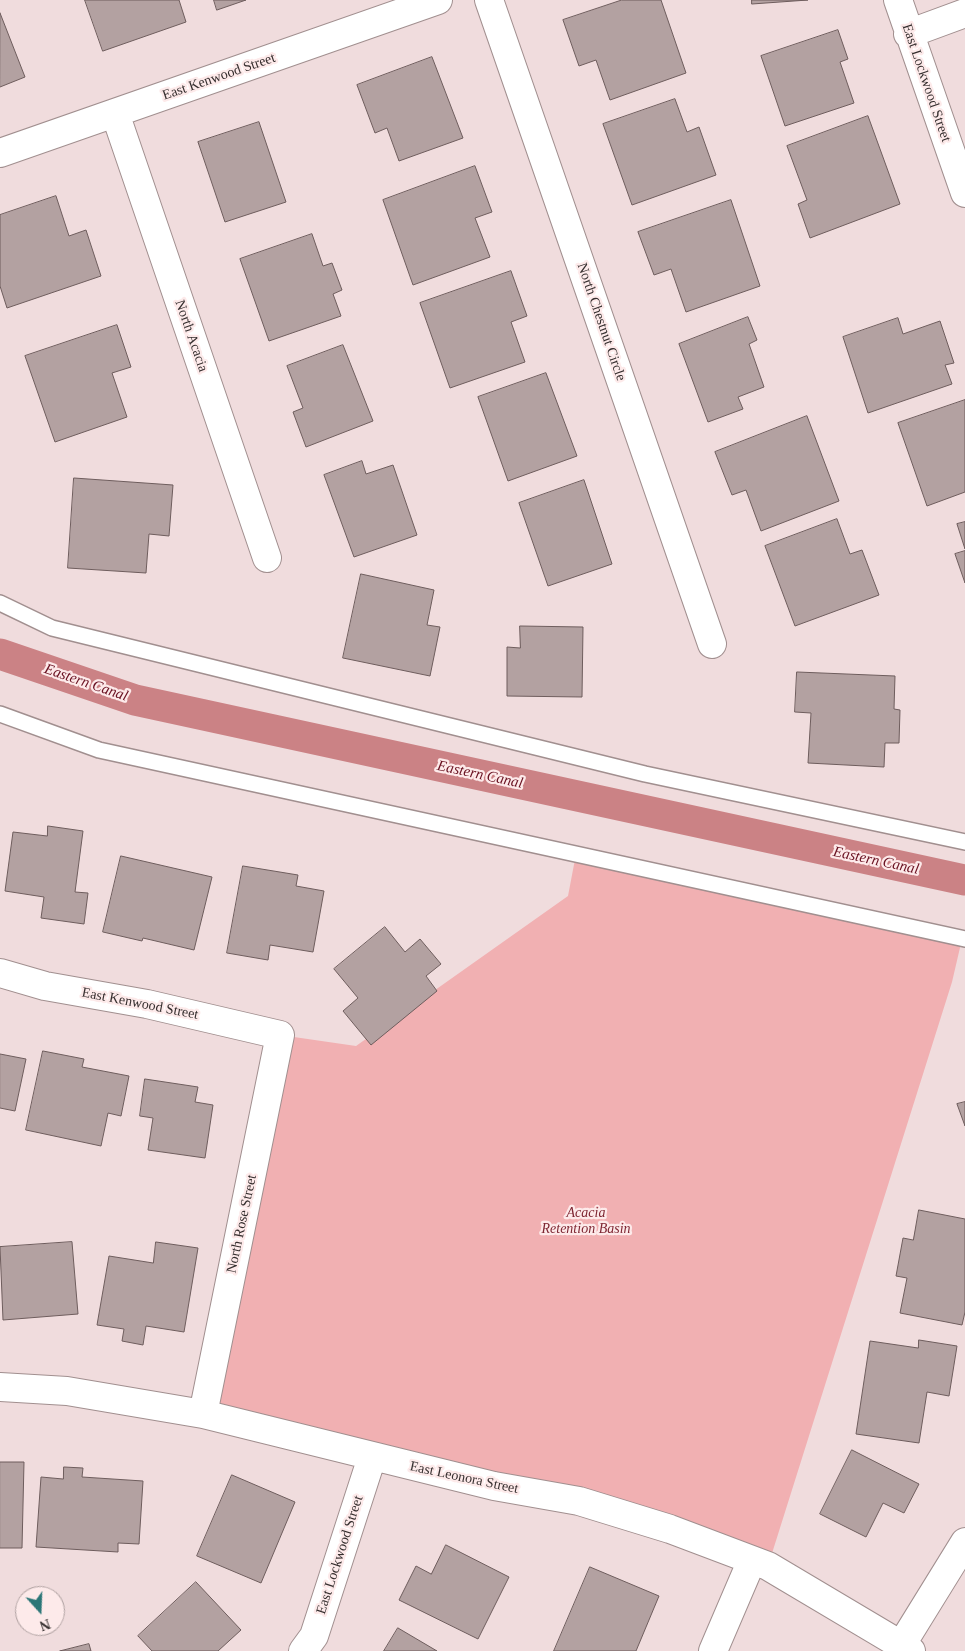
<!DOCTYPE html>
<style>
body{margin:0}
#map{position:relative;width:965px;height:1651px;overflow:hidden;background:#f0dcdd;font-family:"Times New Roman",serif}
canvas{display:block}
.north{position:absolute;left:15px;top:1586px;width:50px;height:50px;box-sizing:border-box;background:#fdeaea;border:1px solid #ad9f9f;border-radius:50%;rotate:160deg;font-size:14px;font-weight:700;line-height:20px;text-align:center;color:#352e2e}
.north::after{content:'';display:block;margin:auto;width:18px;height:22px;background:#2b7677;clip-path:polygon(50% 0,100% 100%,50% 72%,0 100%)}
</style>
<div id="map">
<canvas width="965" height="1651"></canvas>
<div class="north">N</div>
</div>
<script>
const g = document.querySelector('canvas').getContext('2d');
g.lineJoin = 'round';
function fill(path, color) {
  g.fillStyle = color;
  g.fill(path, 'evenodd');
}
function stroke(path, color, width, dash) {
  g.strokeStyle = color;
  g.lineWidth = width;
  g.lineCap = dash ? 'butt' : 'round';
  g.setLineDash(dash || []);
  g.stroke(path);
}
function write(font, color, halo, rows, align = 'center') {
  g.font = font + ' "Times New Roman",serif';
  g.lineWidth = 4.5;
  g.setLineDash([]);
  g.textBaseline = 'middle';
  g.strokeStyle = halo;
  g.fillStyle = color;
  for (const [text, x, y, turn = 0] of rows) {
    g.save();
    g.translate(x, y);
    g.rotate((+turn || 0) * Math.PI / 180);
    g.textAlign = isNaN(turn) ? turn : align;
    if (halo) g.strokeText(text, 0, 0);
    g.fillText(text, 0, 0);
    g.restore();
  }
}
const green = new Path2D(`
 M576,854L962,939L952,982L768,1566L203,1414L280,1035L356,1046L568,896Z`);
const canal = new Path2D(`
 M0,654L135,700L965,880`);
const building = new Path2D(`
 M85,0H179L186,22L103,51Z
 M214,0H246L217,10Z
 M622,0H661L686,73L610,100L596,60L579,66L563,20Z
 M752,0H808L752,4Z
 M0,13L25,77L0,87Z
 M838,30L848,59L840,62L854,103L785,126L761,56Z
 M432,57L463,138L399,161L387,128L375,133L357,85Z
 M675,99L687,132L699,127L716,175L632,205L603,124Z
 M868,116L900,204L810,238L798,204L807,200L787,146Z
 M259,122L286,202L225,222L198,142Z
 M475,166L492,212L475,218L490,257L413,285L383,200Z
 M56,196L69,236L86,230L101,276L7,308L0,286V215Z
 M731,200L760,286L686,312L671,269L654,275L638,232Z
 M312,234L323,266L332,263L342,290L333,294L341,316L269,341L240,259Z
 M511,271L527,316L511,322L525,362L450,388L420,303Z
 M748,317L757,340L749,344L764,387L738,397L743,409L708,422L679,344Z
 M898,318L903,334L940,321L954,363L945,365L952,384L868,413L843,337Z
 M117,325L131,367L112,373L127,417L55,442L25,356Z
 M343,345L373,421L306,447L293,412L303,408L287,366Z
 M546,373L577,456L508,481L478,397Z
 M965,400V492L927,506L898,423Z
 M807,416L839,501L761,531L746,490L732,495L715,452Z
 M362,461L366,474L393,465L417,535L354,557L324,475Z
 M74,478L173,485L169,536L149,534L146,573L68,568Z
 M584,480L612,564L548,586L519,503Z
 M837,519L850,554L862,550L879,595L795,626L765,546Z
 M965,522V549L957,524Z
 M965,551V583L955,554Z
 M361,574L434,590L427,625L440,627L430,676L343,658Z
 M520,626L583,627L582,697L507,696V647L520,648Z
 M797,672L895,676L894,709L900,710L899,743H885L884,767L808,763L811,713L795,712Z
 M48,826L83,831L75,892L88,893L84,924L41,918L44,897L5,891L13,832L47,836Z
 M121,856L212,877L194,950L143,938L142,941L103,932Z
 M243,866L298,875L296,886L324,891L313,952L270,945L268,960L227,953Z
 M385,927L405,952L420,939L441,964L426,976L437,991L371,1045L343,1011L358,998L334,969Z
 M43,1051L84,1059L82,1067L129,1076L121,1116L108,1113L101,1146L26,1130Z
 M0,1054L26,1059L15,1111L0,1108Z
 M145,1079L198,1087L195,1102L213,1105L205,1158L148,1150L153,1118L140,1116Z
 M965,1102V1126L957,1104Z
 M919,1210L965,1219V1312L962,1325L900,1313L907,1278L896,1276L903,1238L913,1240Z
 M72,1242L78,1314L3,1320L0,1247Z
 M156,1242L198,1248L184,1332L146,1326L143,1345L122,1341L124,1329L97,1325L109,1256L153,1263Z
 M919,1340L957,1346L949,1396L927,1392L919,1443L856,1434L870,1341L918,1348Z
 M852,1450L919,1484L904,1513L883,1503L866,1537L820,1514Z
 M0,1462H24L22,1548H0Z
 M64,1467L83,1468L82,1477L143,1481L139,1544L118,1543V1552L36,1547L41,1477L63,1479Z
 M232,1475L295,1502L261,1583L197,1556Z
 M446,1545L509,1577L478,1639L399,1600L416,1566L431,1574Z
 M590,1567L659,1596L636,1651H554Z
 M196,1582L241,1630L218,1651H152L138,1636Z
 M398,1628L437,1651H384Z
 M89,1644L91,1651H60Z`);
const service = new Path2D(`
 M0,603L52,628L645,774L965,842
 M0,714L99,750L965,939`);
const minor = new Path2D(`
 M489,0L712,644
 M898,0L965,193
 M908,34L965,13
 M115,113L267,558
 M0,153L438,0
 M0,973L45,986L147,1004L280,1035L203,1414
 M0,1387L67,1391L203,1414L494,1486L579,1501L670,1529L768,1566L911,1651
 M902,1644L965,1542
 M303,1651L314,1636L372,1457
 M713,1651L752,1560`);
const streetNames = [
 ["East Kenwood Street",219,77,-19],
 ["East Lockwood Street",926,83,71],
 ["North Chestnut Circle",601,322,71],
 ["North Acacia",191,336,71],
 ["East Kenwood Street",140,1004,11],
 ["North Rose Street",242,1224,-78],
 ["East Leonora Street",464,1478,12],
 ["East Lockwood Street",340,1555,-72]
];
const parkNames = [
 ["Acacia",586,1213],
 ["Retention Basin",586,1229]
];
const waterNames = [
 ["Eastern Canal",86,683,19],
 ["Eastern Canal",480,775,12],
 ["Eastern Canal",876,861,12]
];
fill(green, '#f1b0b2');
stroke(canal, '#cb8285', 31);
fill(building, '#b3a1a1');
stroke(building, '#6e5d5d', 1);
stroke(service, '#a18f8f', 18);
stroke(minor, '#a18f8f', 30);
stroke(service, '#fff', 15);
stroke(minor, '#fff', 28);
write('14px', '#352e2e', '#fdeaea', streetNames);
write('italic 14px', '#7f2733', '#fdeaea', parkNames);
write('italic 15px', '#6a1222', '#fdeaea', waterNames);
</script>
